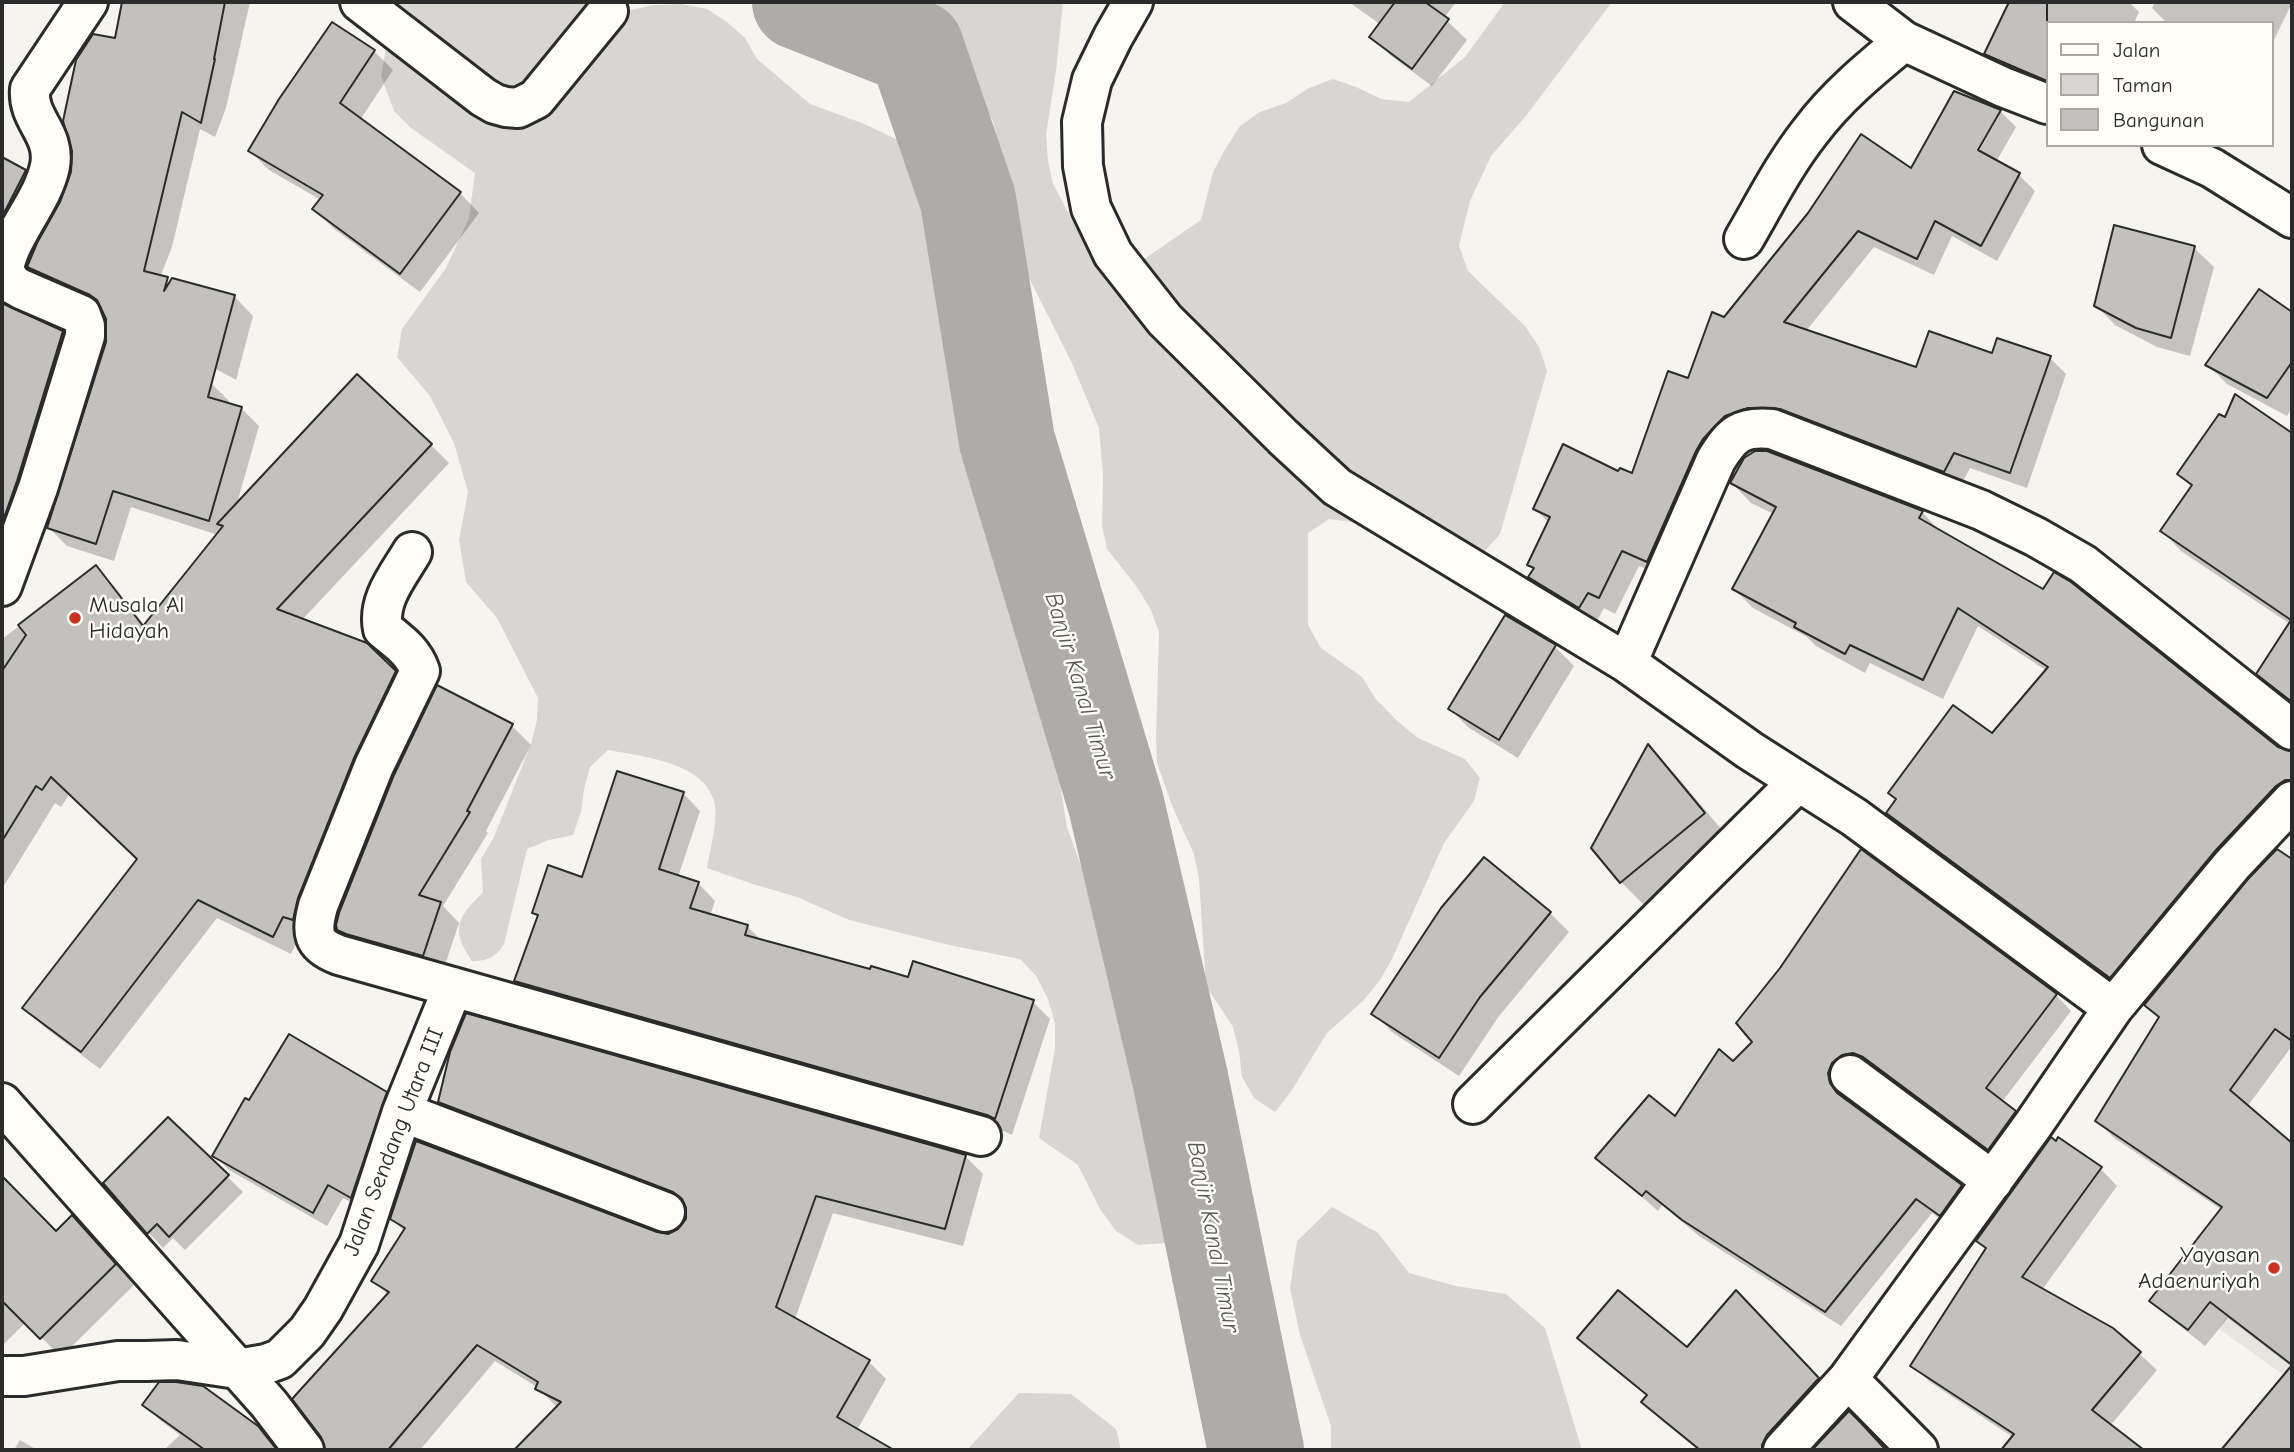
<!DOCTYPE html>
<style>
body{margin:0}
#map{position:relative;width:2294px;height:1452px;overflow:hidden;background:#f5f4ef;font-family:"Comic Neue",sans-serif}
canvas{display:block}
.frame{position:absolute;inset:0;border:4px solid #2b2b2b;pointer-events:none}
.legend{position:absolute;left:2046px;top:21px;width:228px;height:126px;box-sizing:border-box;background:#fdfcf7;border:2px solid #a9a8a5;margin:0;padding:9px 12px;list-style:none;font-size:21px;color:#2b2b2b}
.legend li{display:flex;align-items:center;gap:14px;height:35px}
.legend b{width:35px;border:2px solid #a9a8a5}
</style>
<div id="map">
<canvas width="2294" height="1452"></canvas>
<div class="frame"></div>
<ul class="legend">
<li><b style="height:9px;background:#fdfcf7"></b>Jalan</li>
<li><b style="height:19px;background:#d7d6d2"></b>Taman</li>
<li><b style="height:19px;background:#c2c1be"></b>Bangunan</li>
</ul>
</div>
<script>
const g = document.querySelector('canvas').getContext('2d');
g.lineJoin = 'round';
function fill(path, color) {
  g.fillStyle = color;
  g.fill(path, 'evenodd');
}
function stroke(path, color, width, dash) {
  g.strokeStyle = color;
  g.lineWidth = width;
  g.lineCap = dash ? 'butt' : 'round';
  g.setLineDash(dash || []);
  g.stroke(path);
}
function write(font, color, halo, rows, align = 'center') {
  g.font = font + ' "Comic Neue",sans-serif';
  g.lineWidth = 5;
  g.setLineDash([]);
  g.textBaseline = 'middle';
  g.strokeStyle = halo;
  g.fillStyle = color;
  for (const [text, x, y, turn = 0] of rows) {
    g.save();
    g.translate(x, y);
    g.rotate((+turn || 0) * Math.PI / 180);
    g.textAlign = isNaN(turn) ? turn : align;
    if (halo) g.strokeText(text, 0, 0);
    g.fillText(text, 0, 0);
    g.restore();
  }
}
const built = new Path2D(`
 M2292,1207V1381L2219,1329Z`);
const green = new Path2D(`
 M368,2H597L627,11L654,5L681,4L707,9L727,22L745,38L757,59L810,104L862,123L911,146L923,170V194L942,310L948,334L967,383L987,482L1034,606L1039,629V653L1067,827L1124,985L1149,1102L1172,1150L1183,1200L1180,1224L1166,1243L1138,1245L1116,1231L1100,1209L1078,1165L1039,1138L1055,1048V1023L1048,999L1036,976L1020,959L949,945L849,920L797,897L753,884L707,868C710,849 720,816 713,798C701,762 640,756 608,750L590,767L584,789L581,812L573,835L549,840L527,849L504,944C496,957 488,961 472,961C450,928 457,919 483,892L481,859L494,837L531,744L537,720L538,698L497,618L466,582L459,540L468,492L454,443L430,396L397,357L402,329L446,268L469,218L475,173L411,128L394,111L381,76L391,20Z
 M866,2H1063L1056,71L1046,135L1048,161L1053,184L1089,252L1111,261L1137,264L1201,220L1213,172L1226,148L1240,126L1260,112L1286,103L1309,88L1333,79L1356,87L1381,99L1409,102L1465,57L1505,2H1612L1525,117L1491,156L1470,201L1459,246L1468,271L1525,326L1539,347L1547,371L1500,534L1485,551L1462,558L1352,522L1329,519L1308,533V625L1321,648L1362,677L1375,698L1396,720L1418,738L1465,759L1480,778L1474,801L1444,843L1392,959L1380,980L1364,1000L1327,1033L1290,1093L1275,1112L1254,1098L1242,1077L1239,1051L1233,1027L1206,986L1199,879L1194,854L1173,808L1157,763L1156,739L1159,632L1151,610L1137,587L1107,549L1102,525L1103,476L1099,428L1071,361L1024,268L1010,219L1004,170L993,121L952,65L934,46L914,34L895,19Z
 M1332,1207L1378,1233L1409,1273L1456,1286L1506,1294L1545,1328L1582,1450H1331V1426L1300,1335L1290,1288L1297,1241Z
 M1019,1393L1071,1394L1116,1429L1121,1450H967Z`);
const shadow = new Path2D(`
 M124,2H250L226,108L215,137L200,129L172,247L140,327L50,278L32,260L62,202L117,40Z
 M1349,2H1456L1444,18L1467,40L1432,86L1391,56L1372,37L1381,25Z
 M2016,2H2129L2139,12L2134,23H2047V90L2005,73L1986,54Z
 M2155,2H2292V8L2290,7L2271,46V23H2167L2152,8Z
 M374,51L393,70L360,120L460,193L479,213L420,292L333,228L314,209L321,200L269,170L250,151Z
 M2000,111L2016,127L1996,162L2019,175L2035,191L1997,261L1952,236L1934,275L1874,247L1806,331L1918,370L1993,355L2050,358L2066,374L2027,488L1970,468L1960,487L1757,425L1664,577L1639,566L1615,614L1604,608L1596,623L1547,593L1530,577L1535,570L1529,564L1549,523L1535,509L1619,473L1633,475L1725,319L1912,170ZM1995,116H1999L1975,158L1972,157Z
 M2,159L25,172L43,190L2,252Z
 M2194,248L2214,267L2190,356L2157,347L2115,325L2096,305Z
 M2259,291L2292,314V408L2287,416L2227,384L2208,365Z
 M234,296L253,316L236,380L167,342Z
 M2,329L59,344L77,362L2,577Z
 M211,383L229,401L228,405L241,408L259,426L236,507L431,445L449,463L302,620L395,672L413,690L291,954L217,918L100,1069L43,1026L24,1007L139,859L70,793L61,807L55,803L2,889V639L96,568L114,586L145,626L218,535L131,507L114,561L67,546L49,528Z
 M2236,397L2292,435V704L2258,673L2290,624L2181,551L2162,531L2193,488L2179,474L2226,419Z
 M1732,483L1922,512L1941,532L2277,749L2292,753V809L2130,996L1907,832L1888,813L1992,736L2047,671L1978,626L1943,699L1870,663L1865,673L1816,646L1807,637L1753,608L1734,589L1774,514L1751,503Z
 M1506,617L1555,647L1574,666L1518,758L1469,728L1450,709Z
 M512,726L531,745L486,831L488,833L443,906L459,923L442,974L358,948L338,928Z
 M1648,747L1675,774L1732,842L1649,910L1621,882Z
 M683,793L700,811L678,877L698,883L715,901L710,916L747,926L762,941L871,972L1033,1002L1050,1019L1012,1135L1006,1132L533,998L516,981L539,918L534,913L583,879Z
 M1862,852L2056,995L2071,1011L2002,1102L2031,1127L2004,1164L1880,1072L1870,1068L1843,1090L1845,1100L1961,1187L1976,1202L1956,1230L1932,1213L1841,1326L1699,1236L1662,1205L1658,1211L1598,1158L1676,1119L1754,1042L1782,969Z
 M2277,852L2292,862V1046L2247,1107L2292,1144V1367L2228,1318L2205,1346L2169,1317L2152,1300L2222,1210L2114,1138L2097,1121L2160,1018L2146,1005Z
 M1484,859L1550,913L1569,932L1499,1016L1459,1076L1392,1032L1373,1013Z
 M385,1093L400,1108L365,1210L343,1198L327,1226L229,1170L215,1156L250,1102Z
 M440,1102L965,1156L983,1174L963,1246L833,1213L795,1319L869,1362L886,1379L857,1430L876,1450H516L558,1408L537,1387L495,1361L420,1450H348L323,1430L388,1295L374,1281L405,1232L392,1219L668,1235L679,1231L687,1220L688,1207L458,1120Z
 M168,1119L243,1192L185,1250L173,1238L163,1248L148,1232Z
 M2101,1169L2117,1186L2042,1290L2112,1329L2157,1370L2110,1426L2138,1450H2003L2014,1438L1930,1382L1913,1365L1987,1250L1978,1241Z
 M2,1180L56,1233L91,1236L134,1285L61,1357L26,1322L2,1346Z
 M1754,1310L1836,1398L1788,1450H1698L1661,1420L1643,1402L1648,1397L1598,1356L1580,1338L1687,1350Z
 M2292,1368V1450H2224Z
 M145,1405L257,1427L278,1450H164L180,1435L160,1420Z
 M20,1440L37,1450H14Z`);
const river = new Path2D(`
 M800,2L916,48L968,200L1007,441L1116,804L1180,1078L1256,1450`);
const building = new Path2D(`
 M122,2H225L214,59H215L201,123L182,112L144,271L168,277L164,291L172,278L235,295L208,397L242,407L209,521L113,491L96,544L47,528L106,342V319L97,300L90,295L27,267L37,243L60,202L71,172L72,151L63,121L76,60L93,34L115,38Z
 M1395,2H1425L1449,19L1412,69L1369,37Z
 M2009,2H2047V81L1984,54Z
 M332,22L375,50L340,103L461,192L400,274L312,209L323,195L248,151L279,99Z
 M1954,91L2001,110L1978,150L2020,173L1981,246L1935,221L1917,259L1858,231L1784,322L1916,367L1929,331L1992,353L1997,338L2051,356L2010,473L1954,453L1944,472L1780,409L1748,408L1725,416L1703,439L1696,451L1647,562L1622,551L1599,598L1588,593L1579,608L1528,577L1534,568L1527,565L1550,517L1533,509L1563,444L1618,471L1620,468L1632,473L1668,371L1688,378L1712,312L1724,317L1808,213L1861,134L1911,168Z
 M2,157L26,170L2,217Z
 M2114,225L2195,246L2171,338L2136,328L2094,306Z
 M2259,289L2292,312V362L2267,398L2205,365Z
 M2,303L63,331L17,481L5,515L2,514Z
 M357,374L432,444L277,609L367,643L396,671L354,758L298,898L293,920L283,917L273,937L198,900L81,1052L22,1008L137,859L51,777L42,790L36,786L2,841V671L26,635L18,625L96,565L143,626L223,526L217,524Z
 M2235,394L2292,433V702L2256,674L2291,620L2160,531L2192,485L2177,474L2219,414L2225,417Z
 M1755,451H1767L1923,511L1919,518L2043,589L2054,572L2071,582L2278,747L2292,751V780H2285L2276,786L2216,850L2110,978L1886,813L1896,799L1888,793L1953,705L1992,733L2048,667L1958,608L1923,680L1850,645L1845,654L1794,627L1796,623L1732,589L1776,507L1730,483L1744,458Z
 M1505,615L1556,645L1499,740L1448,709Z
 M437,685L513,724L467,811L470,812L419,895L441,902L423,956L346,934L337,930L336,925L339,913L394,775Z
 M1648,744L1705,813L1620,883L1591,848Z
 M617,771L684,792L659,869L699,882L690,908L748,925L745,935L870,969L871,966L908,977L913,961L1034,1000L995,1119L987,1115L514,981L538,915L532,913L548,865L582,877Z
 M1861,849L2057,994L1986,1088L2016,1111L1988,1150L1863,1057L1853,1053L1842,1055L1832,1063L1828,1073L1830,1083L1837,1093L1962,1185L1940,1216L1916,1199L1825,1312L1682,1220L1646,1191L1642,1196L1595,1158L1649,1095L1675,1116L1719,1049L1733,1061L1752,1042L1736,1023L1780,968Z
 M2277,849L2292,859V1041L2275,1029L2230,1090L2292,1143V1365L2210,1302L2188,1330L2149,1301L2222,1207L2095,1121L2159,1017L2144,1005L2248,879Z
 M1484,857L1551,912L1480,997L1439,1058L1371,1014L1441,908Z
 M466,1013L966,1155L945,1229L816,1196L776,1307L870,1360L837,1417L894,1450H514L561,1402L535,1389L538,1382L477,1345L388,1450H325L321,1437L292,1399L389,1292L371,1281L405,1228L390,1219L416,1141L657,1232L668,1234L678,1229L686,1219V1208L682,1199L673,1192L438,1102L450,1052Z
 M289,1034L387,1092L351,1198L328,1185L313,1213L212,1156L245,1098L249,1100Z
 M168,1117L229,1175L169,1237L157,1224L147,1234L103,1183Z
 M2051,1137L2056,1141L2058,1137L2102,1167L2022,1277L2113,1328L2141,1352L2092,1410L2144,1450H2001L2014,1434L1910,1366L1986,1248L1976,1241Z
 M2,1176L56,1231L72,1215L116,1264L40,1339L2,1301Z
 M1618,1290L1687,1347L1736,1290L1819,1378L1767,1435L1762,1445V1450H1700L1641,1402L1647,1395L1577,1338Z
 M2292,1365V1450H2221Z
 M159,1382H176L203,1386L258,1426L277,1450H205L142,1405Z
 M1849,1411L1861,1423L1886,1450H1812Z`);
const minor = new Path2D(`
 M360,2L483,97L495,104L506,107L518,108L536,99L608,11
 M1133,2L1113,37L1092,80L1082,122L1083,166L1091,208L1113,254L1165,320L1283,437L1337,487L1627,663L1749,750L1854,817L2113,1008
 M1853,2L1904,41L2003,87L2047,104
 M2162,145L2212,168L2292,218
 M1744,239C1765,203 1784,165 1810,132C1836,97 1870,69 1904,41
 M412,552C398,576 377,600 383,629C399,642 413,651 420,671L374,766L318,906C311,933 312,945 339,955L981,1136
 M2,586L38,488L85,336V326L81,315L21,289L12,284L4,271C7,238 43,202 50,166C56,133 27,120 30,89L88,2
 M1627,663L1716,460C1732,434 1741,426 1772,429L1981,510L2036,537L2083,564L2292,730
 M1850,1075L1993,1181
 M2,1103L269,1404L304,1450
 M1473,1104L1798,782
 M402,1112L665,1212
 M2,1376H24L118,1361H146L177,1360L237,1369L266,1364L280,1359L307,1332L323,1309L359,1244L402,1112L453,987
 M1848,1379L1918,1450
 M1783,1450L1848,1379L2033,1125L2113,1008L2232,865L2292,801`);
const markers = [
 [75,618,7,"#c8321e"],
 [2274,1268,7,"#c8321e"]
];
const poiNames = [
 ["Musala Al",89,605],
 ["Hidayah",89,631],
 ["Yayasan",2260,1255,"right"],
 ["Adaenuriyah",2260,1281,"right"]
];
const streetNames = [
 ["Jalan Sendang Utara III",394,1142,-69]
];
const waterNames = [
 ["Banjir Kanal Timur",1080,686,73],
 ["Banjir Kanal Timur",1213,1237,79]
];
fill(built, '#e6e5e0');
fill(green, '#d7d6d2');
fill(shadow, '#0003');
stroke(river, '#adaca9', 96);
fill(building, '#c2c1be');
stroke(building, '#2b2b2b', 2);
stroke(minor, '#2b2b2b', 44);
stroke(minor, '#fdfcf7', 38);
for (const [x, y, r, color] of markers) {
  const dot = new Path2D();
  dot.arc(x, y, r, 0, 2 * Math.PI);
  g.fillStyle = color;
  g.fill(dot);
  stroke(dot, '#fdfcf7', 2.5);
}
write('23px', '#2b2b2b', '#fdfcf7', poiNames, 'left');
write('23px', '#2b2b2b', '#fdfcf7', streetNames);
write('italic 24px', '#585857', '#fdfcf7', waterNames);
</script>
